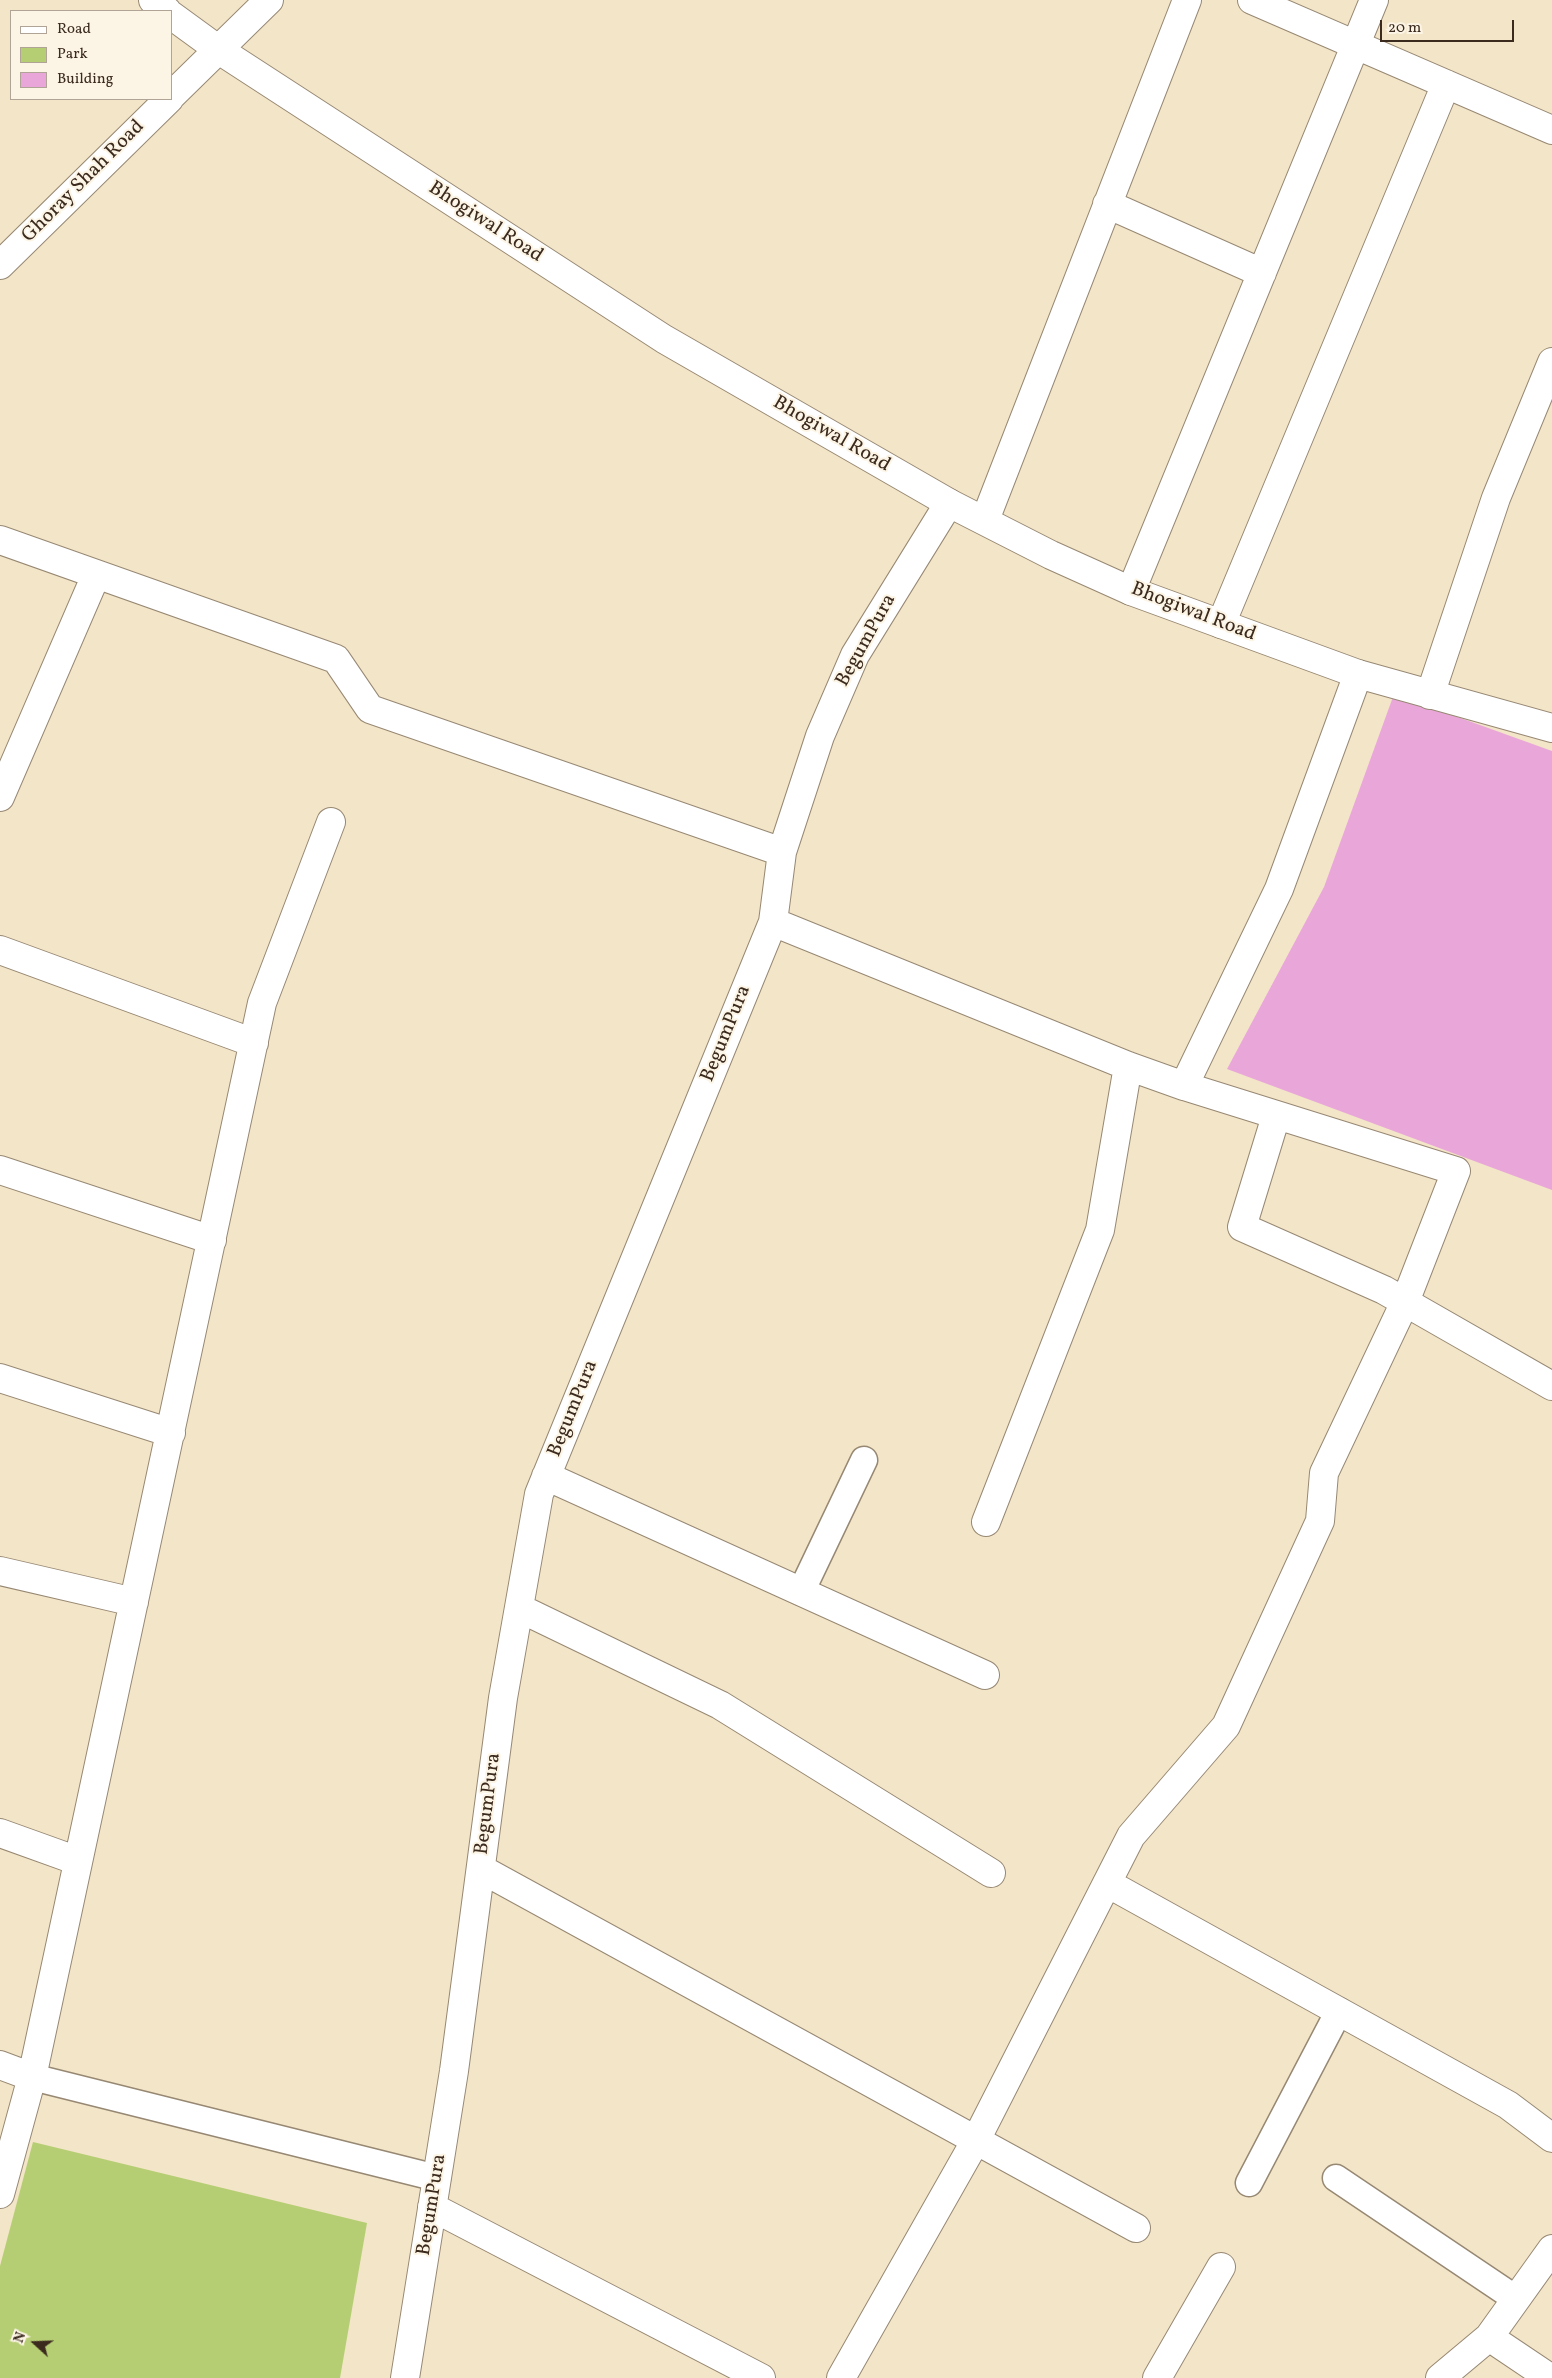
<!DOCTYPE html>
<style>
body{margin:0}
#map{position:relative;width:1552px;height:2378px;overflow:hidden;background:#f3e5c8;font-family:Vollkorn,serif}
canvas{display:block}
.legend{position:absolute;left:10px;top:10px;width:162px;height:90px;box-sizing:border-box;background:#fcf5e5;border:1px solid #afa495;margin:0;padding:6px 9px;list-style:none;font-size:15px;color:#3b2a1e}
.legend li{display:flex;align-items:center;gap:10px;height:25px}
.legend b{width:25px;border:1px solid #afa495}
.north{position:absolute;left:10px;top:2318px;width:50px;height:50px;-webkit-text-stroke:4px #fcf5e5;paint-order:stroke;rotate:290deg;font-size:14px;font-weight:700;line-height:20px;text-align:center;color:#3b2a1e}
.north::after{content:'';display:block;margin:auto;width:18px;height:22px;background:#3b2a1e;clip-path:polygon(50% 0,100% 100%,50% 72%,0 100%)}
.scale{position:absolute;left:1380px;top:20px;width:134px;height:22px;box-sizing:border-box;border:2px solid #3b2a1e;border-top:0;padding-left:6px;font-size:15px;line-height:18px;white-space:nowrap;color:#3b2a1e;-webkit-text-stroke:4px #fcf5e5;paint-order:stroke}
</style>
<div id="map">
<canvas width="1552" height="2378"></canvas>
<ul class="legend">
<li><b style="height:6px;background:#fff"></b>Road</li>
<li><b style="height:14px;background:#b6ce73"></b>Park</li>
<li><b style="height:14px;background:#e9a7d9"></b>Building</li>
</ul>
<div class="north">N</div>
<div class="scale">20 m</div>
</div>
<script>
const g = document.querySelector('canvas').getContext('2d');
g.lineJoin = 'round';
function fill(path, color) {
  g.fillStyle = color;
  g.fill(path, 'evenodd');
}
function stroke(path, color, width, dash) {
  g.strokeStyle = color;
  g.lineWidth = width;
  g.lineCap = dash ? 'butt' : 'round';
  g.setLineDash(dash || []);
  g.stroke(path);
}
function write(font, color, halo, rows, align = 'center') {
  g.font = font + ' Vollkorn,serif';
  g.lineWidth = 4;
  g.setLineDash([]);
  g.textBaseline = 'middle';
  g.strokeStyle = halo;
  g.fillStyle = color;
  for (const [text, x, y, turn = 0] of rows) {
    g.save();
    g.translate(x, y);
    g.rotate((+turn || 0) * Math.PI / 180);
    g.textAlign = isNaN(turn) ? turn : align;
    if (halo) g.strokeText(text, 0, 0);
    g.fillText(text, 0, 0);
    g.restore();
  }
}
const green = new Path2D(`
 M33,2142L367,2223L340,2378H0V2266Z`);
const building = new Path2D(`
 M1394,694L1552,751V1190L1227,1069L1324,887Z`);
const lane = new Path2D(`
 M801,1592L864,1460
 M32,2077L437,2178
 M1336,2178L1516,2299
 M1249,2183L1339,2011`);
const street = new Path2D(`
 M1252,0L1552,130
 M1107,204L1262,273
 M985,520L1187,0
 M0,540L336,659L370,709L782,852
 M1131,591L1374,0
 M1221,624L1446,84
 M1430,695L1496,498L1552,362
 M0,797L96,575
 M773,922L1128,1066L1184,1086
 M0,950L254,1043
 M1276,1116L1242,1227L1384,1290L1552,1386
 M0,1170L212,1240
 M0,1378L171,1433
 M546,1476L985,1675
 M986,1522L1100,1230L1128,1066
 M0,1571L134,1602
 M519,1608L720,1705L991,1873
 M0,1833L78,1861
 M481,1869L1136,2228
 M1107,1883L1508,2105L1552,2138
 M0,2065L32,2077
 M0,2194L32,2077L262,1003L331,822
 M432,2207L761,2378
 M1489,2337L1550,2378
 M405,2378L454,2071L503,1698L539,1494L773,922L782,852L820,736L855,655L949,503
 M841,2378L976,2140L1131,1836L1226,1726L1320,1521L1324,1473L1405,1302L1456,1171L1184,1086L1279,889L1358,674
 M1157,2378L1221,2267
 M1440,2378L1489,2337L1552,2249`);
const secondary = new Path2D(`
 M153,0L167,11
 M171,15L219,50L664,339L949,503L1051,555L1131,591L1358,674L1552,728
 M171,96L269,0
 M0,265L169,99`);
const streetNames = [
 ["Ghoray Shah Road",84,182,-45],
 ["Bhogiwal Road",485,223,33],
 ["Bhogiwal Road",831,435,30],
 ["Bhogiwal Road",1193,613,21],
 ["BegumPura",867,641,-61],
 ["BegumPura",727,1034,-68],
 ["BegumPura",574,1409,-68],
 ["BegumPura",489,1804,-83],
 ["BegumPura",433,2205,-81]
];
fill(green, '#b6ce73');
fill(building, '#e9a7d9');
stroke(lane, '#978873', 29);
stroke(street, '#978873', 30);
stroke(secondary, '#978873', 30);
stroke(lane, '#fff', 26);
stroke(street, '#fff', 28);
stroke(secondary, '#fff', 28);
write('20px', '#3b2a1e', '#fcf5e5', streetNames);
</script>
